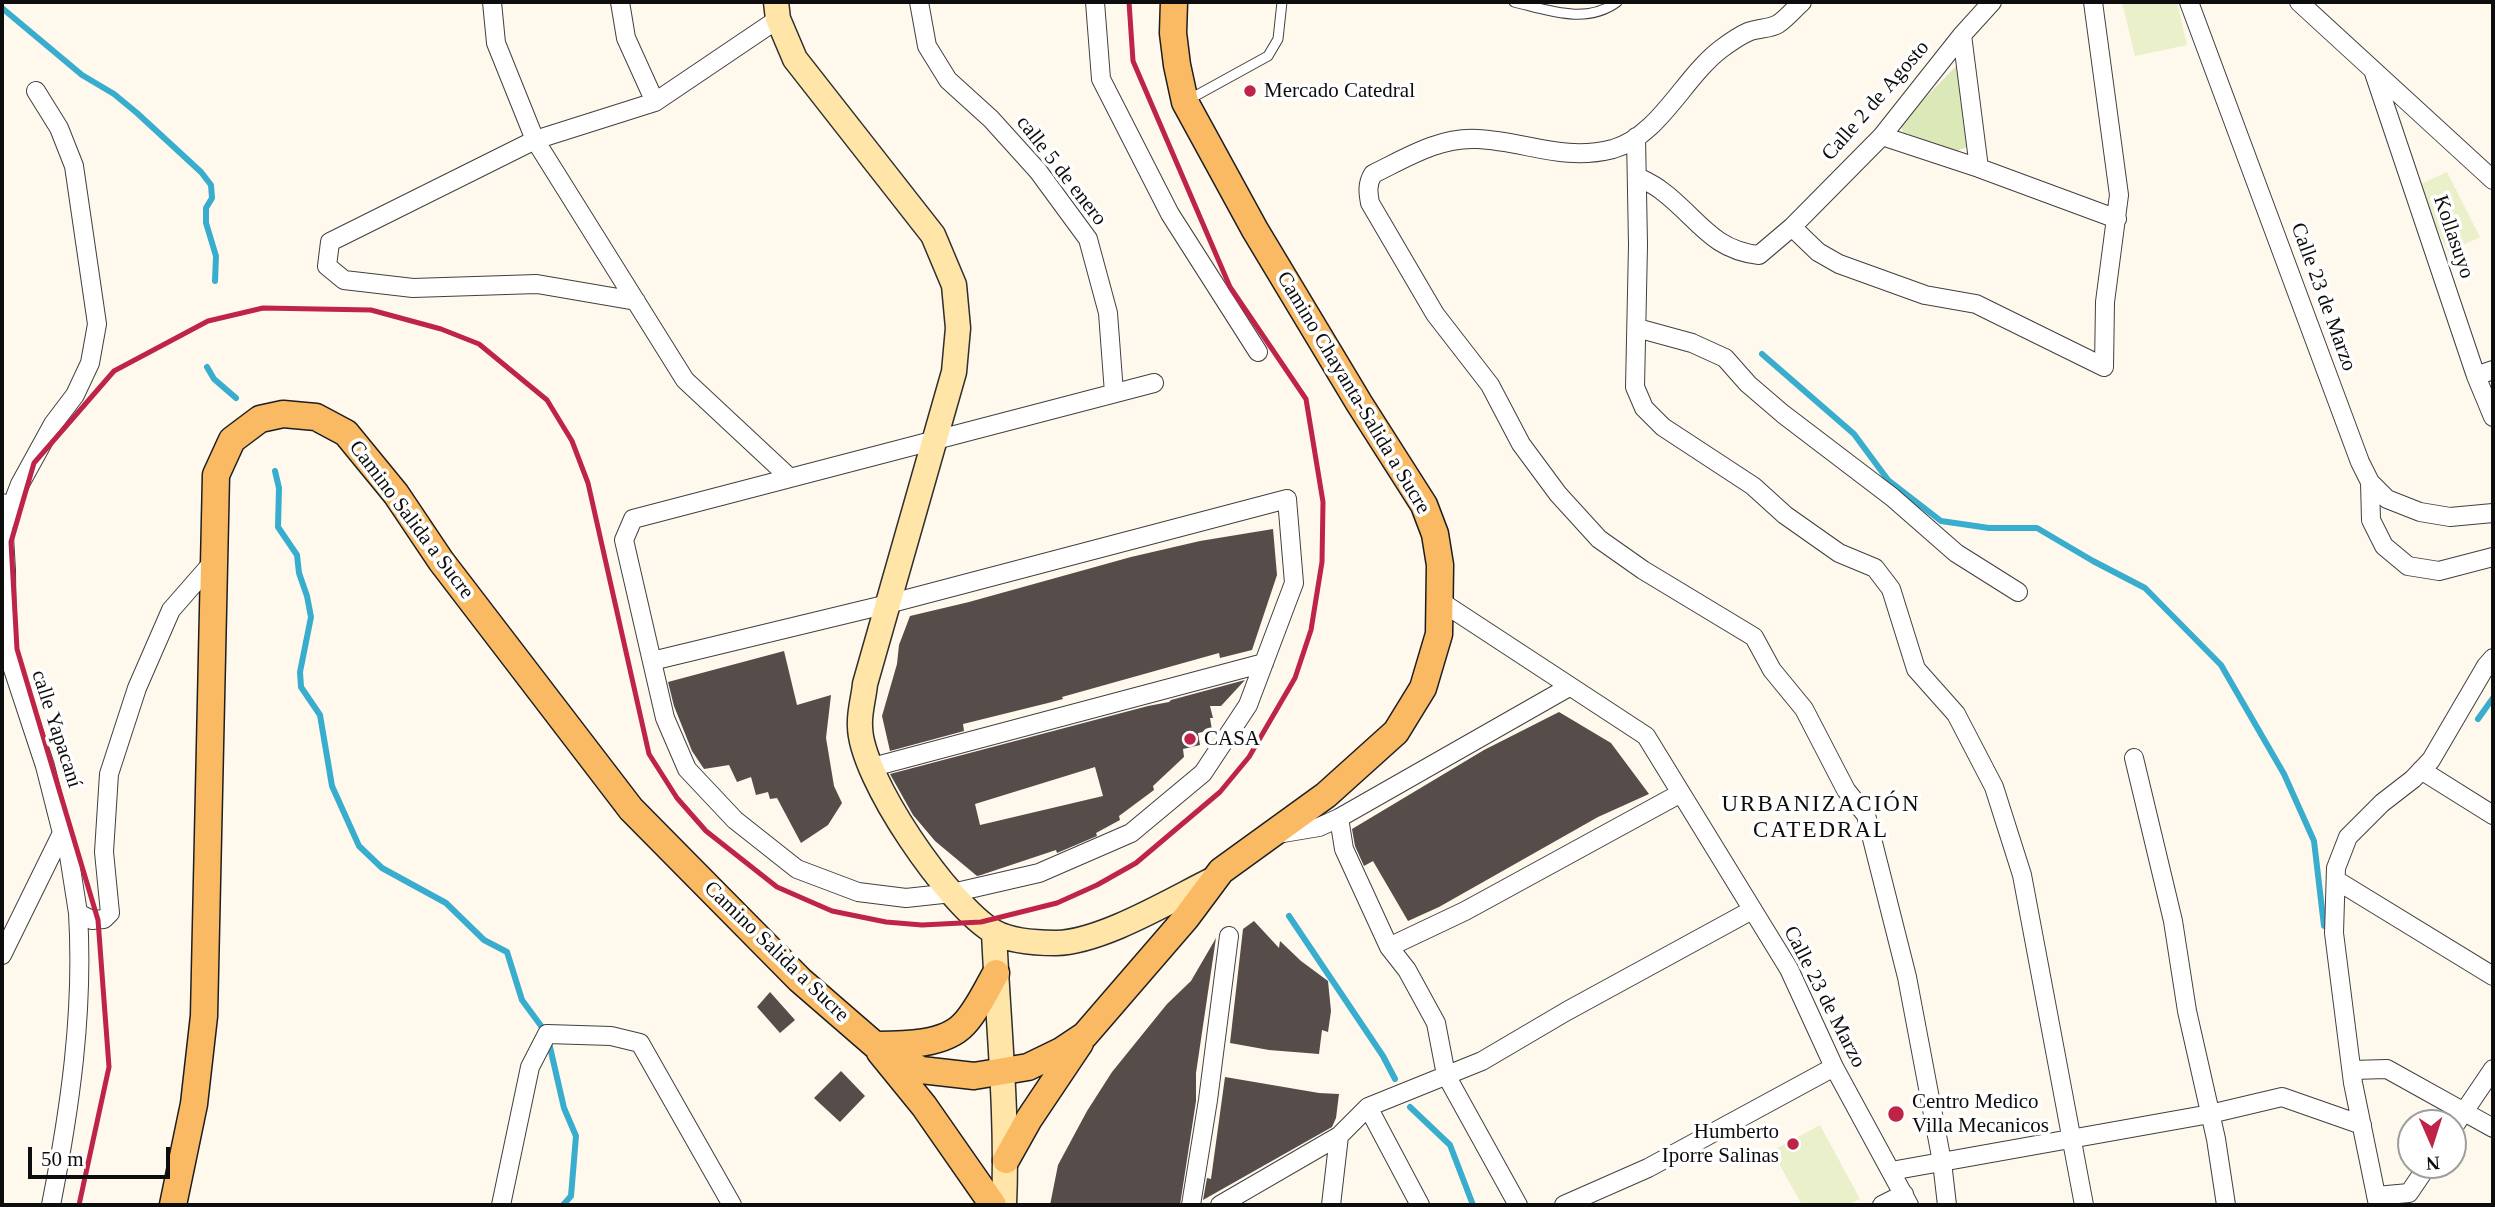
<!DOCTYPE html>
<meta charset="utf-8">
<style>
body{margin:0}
#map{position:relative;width:2495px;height:1207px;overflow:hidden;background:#fff8ed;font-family:Georgia,serif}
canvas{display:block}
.frame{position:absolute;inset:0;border:4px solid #0d0d0d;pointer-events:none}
.north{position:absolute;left:2397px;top:1109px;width:70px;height:70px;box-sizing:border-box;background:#fff;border:2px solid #9e9e9e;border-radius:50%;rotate:177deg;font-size:19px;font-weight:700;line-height:28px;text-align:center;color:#0d0d0d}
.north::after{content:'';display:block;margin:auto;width:24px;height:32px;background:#be2447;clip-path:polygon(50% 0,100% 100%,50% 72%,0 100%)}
.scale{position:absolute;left:28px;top:1147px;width:142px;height:32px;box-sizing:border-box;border:4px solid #0d0d0d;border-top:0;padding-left:9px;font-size:21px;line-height:24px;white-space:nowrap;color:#0d0d0d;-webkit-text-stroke:5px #fff;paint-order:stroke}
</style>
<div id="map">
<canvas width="2495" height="1207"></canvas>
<div class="frame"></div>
<div class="north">N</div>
<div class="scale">50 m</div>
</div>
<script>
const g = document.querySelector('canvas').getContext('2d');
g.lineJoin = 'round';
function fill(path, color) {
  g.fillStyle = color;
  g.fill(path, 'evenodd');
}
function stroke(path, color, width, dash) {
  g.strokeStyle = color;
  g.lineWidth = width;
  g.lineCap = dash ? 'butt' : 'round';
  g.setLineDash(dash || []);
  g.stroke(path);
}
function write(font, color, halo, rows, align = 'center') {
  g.font = font + ' Georgia,serif';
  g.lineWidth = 7;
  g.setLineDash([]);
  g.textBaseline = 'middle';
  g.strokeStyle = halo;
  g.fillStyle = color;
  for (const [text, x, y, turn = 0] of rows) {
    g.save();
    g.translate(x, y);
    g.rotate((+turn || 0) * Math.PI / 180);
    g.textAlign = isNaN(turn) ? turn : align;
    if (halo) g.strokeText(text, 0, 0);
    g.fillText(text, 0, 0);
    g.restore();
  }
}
const green = new Path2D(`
 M1961,61L1968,142L1967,147L1955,152L1903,132L1900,124Z`);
const pitch = new Path2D(`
 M2122,2H2177L2187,45L2135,56Z
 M2447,172L2480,237L2448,252L2417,186Z
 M1820,1125L1860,1199L1847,1205H1802L1772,1151Z`);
const stream = new Path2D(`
 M2,8L82,75L114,94L137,113L201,172L211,185L212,198L206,208V223L216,256L215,281
 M1762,354L1854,434L1888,480L1941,521L1989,528H2037L2093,561L2145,588L2221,665L2284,774L2314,841L2324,926
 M207,367L214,379L236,398
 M275,471L279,488L278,527L297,555L299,573L307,596L311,617L300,672L301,687L320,715L332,786L359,846L382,868L446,903L484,940L507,952L522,1000L547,1034L564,1108L576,1136L571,1196L563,1205
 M2478,719L2493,698
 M1289,916L1383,1056L1395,1079
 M1410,1107L1450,1145L1473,1205`);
const building = new Path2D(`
 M1273,529L1277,575L1252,650L1220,658L1219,653L1062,697L1063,699L1048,703L963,724L964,731L890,751L882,716L897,664L899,645L910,616L969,602L1131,557L1200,541Z
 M784,651L797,705L831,695L826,738L834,786L842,803L828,825L801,843L777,798L770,799L768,792L756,795L751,777L737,782L729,765L704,769L692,751L674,706L668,682Z
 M1245,680L1221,706H1210L1213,718H1210L1212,730L1198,733L1200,745L1183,749L1184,757L1153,786L1154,790L1119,816L1120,820L1096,833L1097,836L1057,853L1056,850L981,875L977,876L935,841L913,815L890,774L1148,706L1169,702L1171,700ZM1095,767L1103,796L980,825L975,804Z
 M1559,712L1611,743L1649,794L1598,817L1439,907L1408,921L1373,861L1364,866L1355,846L1352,829L1484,750Z
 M1254,921L1279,948L1280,941L1301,961L1328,981L1331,1011L1328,1032L1322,1030L1319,1054L1269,1050L1230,1043L1243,929Z
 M1216,938L1196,1073V1101L1180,1205H1050L1058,1165L1087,1111L1112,1072L1167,1004L1191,981Z
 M770,992L795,1020L780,1033L757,1007Z
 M841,1071L865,1096L840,1122L814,1098Z
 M1225,1077L1319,1093L1339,1094L1336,1118L1332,1127L1203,1200L1207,1178L1211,1179Z`);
const lane = new Path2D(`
 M1514,2C1548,10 1586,25 1617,2
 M1188,100L1268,56L1278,39L1282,2`);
const street = new Path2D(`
 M492,2L496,43L535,140L685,380L790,478
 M620,2L626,38L655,102
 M919,2L927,46L948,80L991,119L1038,171L1088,239L1108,313L1114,393
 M1095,2L1101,79L1170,214L1258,352
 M1802,2C1794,9 1787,18 1778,24C1770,29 1757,28 1748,32C1739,36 1729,43 1721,49C1684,77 1659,136 1613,149C1562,162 1526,141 1477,139C1439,137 1406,158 1373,174C1367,184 1368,192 1370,203L1435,314L1490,385L1521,444L1558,494L1599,539L1643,570L1754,637L1772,670L1804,709L1846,790L1866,815L1907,977L1942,1162L1947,1205
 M2189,2L2360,462L2370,482L2387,499L2420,512L2450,517L2493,513
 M2299,2L2493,180
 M1962,35L1979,168
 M2373,70L2476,376L2493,417
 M1882,136L1979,168L2117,219
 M1636,137L1638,245L1635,387L1644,408L1663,427L1753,486L1785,515L1839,553L1875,568L1891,589L1916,669L1956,714L1994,787L2022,875L2084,1205
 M1638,177C1646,181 1655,185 1662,191C1697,217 1711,250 1759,255L1792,227L1818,252L1839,264L1925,295L1976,304L2104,367L2105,302L2119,195L2093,2
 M1792,227L1882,136L1962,35L1992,2
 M636,301L537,284L413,288L344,280L327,266L330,242L535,140L655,102L778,19
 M1637,328L1692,343L1725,358L1748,384L1783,414L1892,497L1956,553L2018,592
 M2476,376L2493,370
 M2370,482L2371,520L2384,546L2408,566L2439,571L2493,557
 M2,503L6,570L7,651L45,766L62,833L2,955
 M5,523L20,484L53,424L75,395L90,363L97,324L74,166L59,128L36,91
 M1440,601L1646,736L1789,969L1834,1067L1909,1205
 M652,661L888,604L1287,499L1294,583L1248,705L1203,773L1131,833L1039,873L952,893L906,898L858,892L797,869L735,820L687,769L665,718L624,540L633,519L1154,383
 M2134,758L2173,921L2187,1011L2216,1139L2226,1205
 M869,768L1264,663
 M2421,770L2493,815
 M1339,818L1344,849L1389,947L1407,970L1436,1023L1446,1075L1518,1205
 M62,833L68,849L78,913L92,920L104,919L110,913L104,852L109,774L137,688L171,610L213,562
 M1277,834L1319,827L1339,818L1569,687
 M2336,880L2493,976
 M1389,947L1465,911L1681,793
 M2352,1070L2387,1069L2493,1128
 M1368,1107L1420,1205
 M2453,1128L2493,1069
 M1891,1171L2210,1114L2282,1097L2362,1125
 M2376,1196L2409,1193L2428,1165
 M51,1205C70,1109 84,1012 78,913
 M501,1205L530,1067L547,1034L611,1036L640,1043L732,1205
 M1191,1205L1208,1100L1229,936
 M1220,1205L1339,1136
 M1331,1205L1339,1136L1368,1107L1482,1061L1567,1011L1752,910
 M1564,1205L1648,1168L1834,1067
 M1882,1205L1904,1194
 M2378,1205L2353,1083L2334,933L2336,868L2348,837L2382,803L2413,779L2431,760L2486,666L2493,658`);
const secondary = new Path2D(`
 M776,2L778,19L795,59L933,235L954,285L958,328L954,372L865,684C864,697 859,712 860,726C860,777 949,906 994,932C1012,942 1037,943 1056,943C1102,942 1171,900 1214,879L1218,875
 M994,932C998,1023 1008,1114 1004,1205`);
const primary = new Path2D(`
 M877,1045C903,1045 945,1045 964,1024C978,1009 986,990 996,973
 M880,1052L924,1106L993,1205
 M1006,1160L1029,1119L1080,1043
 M173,1205L194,1104L204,1016L216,475L232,440L260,419L283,414L316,417L346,433L396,494L441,561L631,809L800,980L875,1045L921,1070L974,1076L1028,1067L1061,1051L1085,1035L1186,918L1221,871L1326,795L1396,732L1423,688L1439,634L1440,565L1435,534L1424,505L1359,403L1255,230L1185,102L1177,65L1173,33L1174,2`);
const rail = new Path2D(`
 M79,1205L109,1067L98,920L17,649L11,542L34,463L114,371L208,321L263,308L371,310L441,329L479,344L547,400L572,441L588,483L649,754L677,798L706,831L777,887L832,911L886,922L922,925L981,922L1057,903L1097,885L1136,863L1220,792L1249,757L1295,678L1311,630L1322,562L1323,502L1306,399L1230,287L1133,61L1129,2`);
const markers = [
 [1250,91,7,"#be2447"],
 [1190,739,7,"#be2447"],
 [1896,1114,9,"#be2447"],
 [1793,1144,7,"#be2447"]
];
const poiNames = [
 ["Mercado Catedral",1264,91],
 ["CASA",1204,739],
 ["Centro Medico",1912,1102],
 ["Villa Mecanicos",1912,1126],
 ["Humberto",1779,1132,"right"],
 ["Iporre Salinas",1779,1156,"right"]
];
const streetNames = [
 ["Calle 2 de Agosto",1876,101,-49],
 ["calle 5 de enero",1061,171,52],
 ["Kollasuyo",2453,237,71],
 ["Calle 23 de Marzo",2323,297,70],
 ["Camino Chayanta-Salida a Sucre",1353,393,59],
 ["Camino Salida a Sucre",411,520,53],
 ["calle Yapacaní",56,729,72],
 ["Camino Salida a Sucre",776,952,44],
 ["Calle 23 de Marzo",1824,997,63]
];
const neighbourhoodNames = [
 ["URBANIZACIÓN",1821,805],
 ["CATEDRAL",1821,831]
];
fill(green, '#dae9b7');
fill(pitch, '#eaf0c9');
stroke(stream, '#38adce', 6);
fill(building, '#564c49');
stroke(lane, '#404040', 11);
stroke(street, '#404040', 20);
stroke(secondary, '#2f2f2f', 27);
stroke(primary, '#1e1e1e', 29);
stroke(lane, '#fff', 9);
stroke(street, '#fff', 18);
stroke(secondary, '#ffe6a8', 24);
stroke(primary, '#f9ba63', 26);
stroke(rail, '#be2447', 5);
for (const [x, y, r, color] of markers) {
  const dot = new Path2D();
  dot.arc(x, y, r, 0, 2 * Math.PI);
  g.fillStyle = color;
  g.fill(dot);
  stroke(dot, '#fff', 2.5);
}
write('21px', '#0d0d0d', '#fff', poiNames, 'left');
write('21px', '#0d0d0d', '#fff', streetNames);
g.letterSpacing = '2px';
write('23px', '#0d0d0d', '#fff', neighbourhoodNames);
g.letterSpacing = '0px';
</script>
